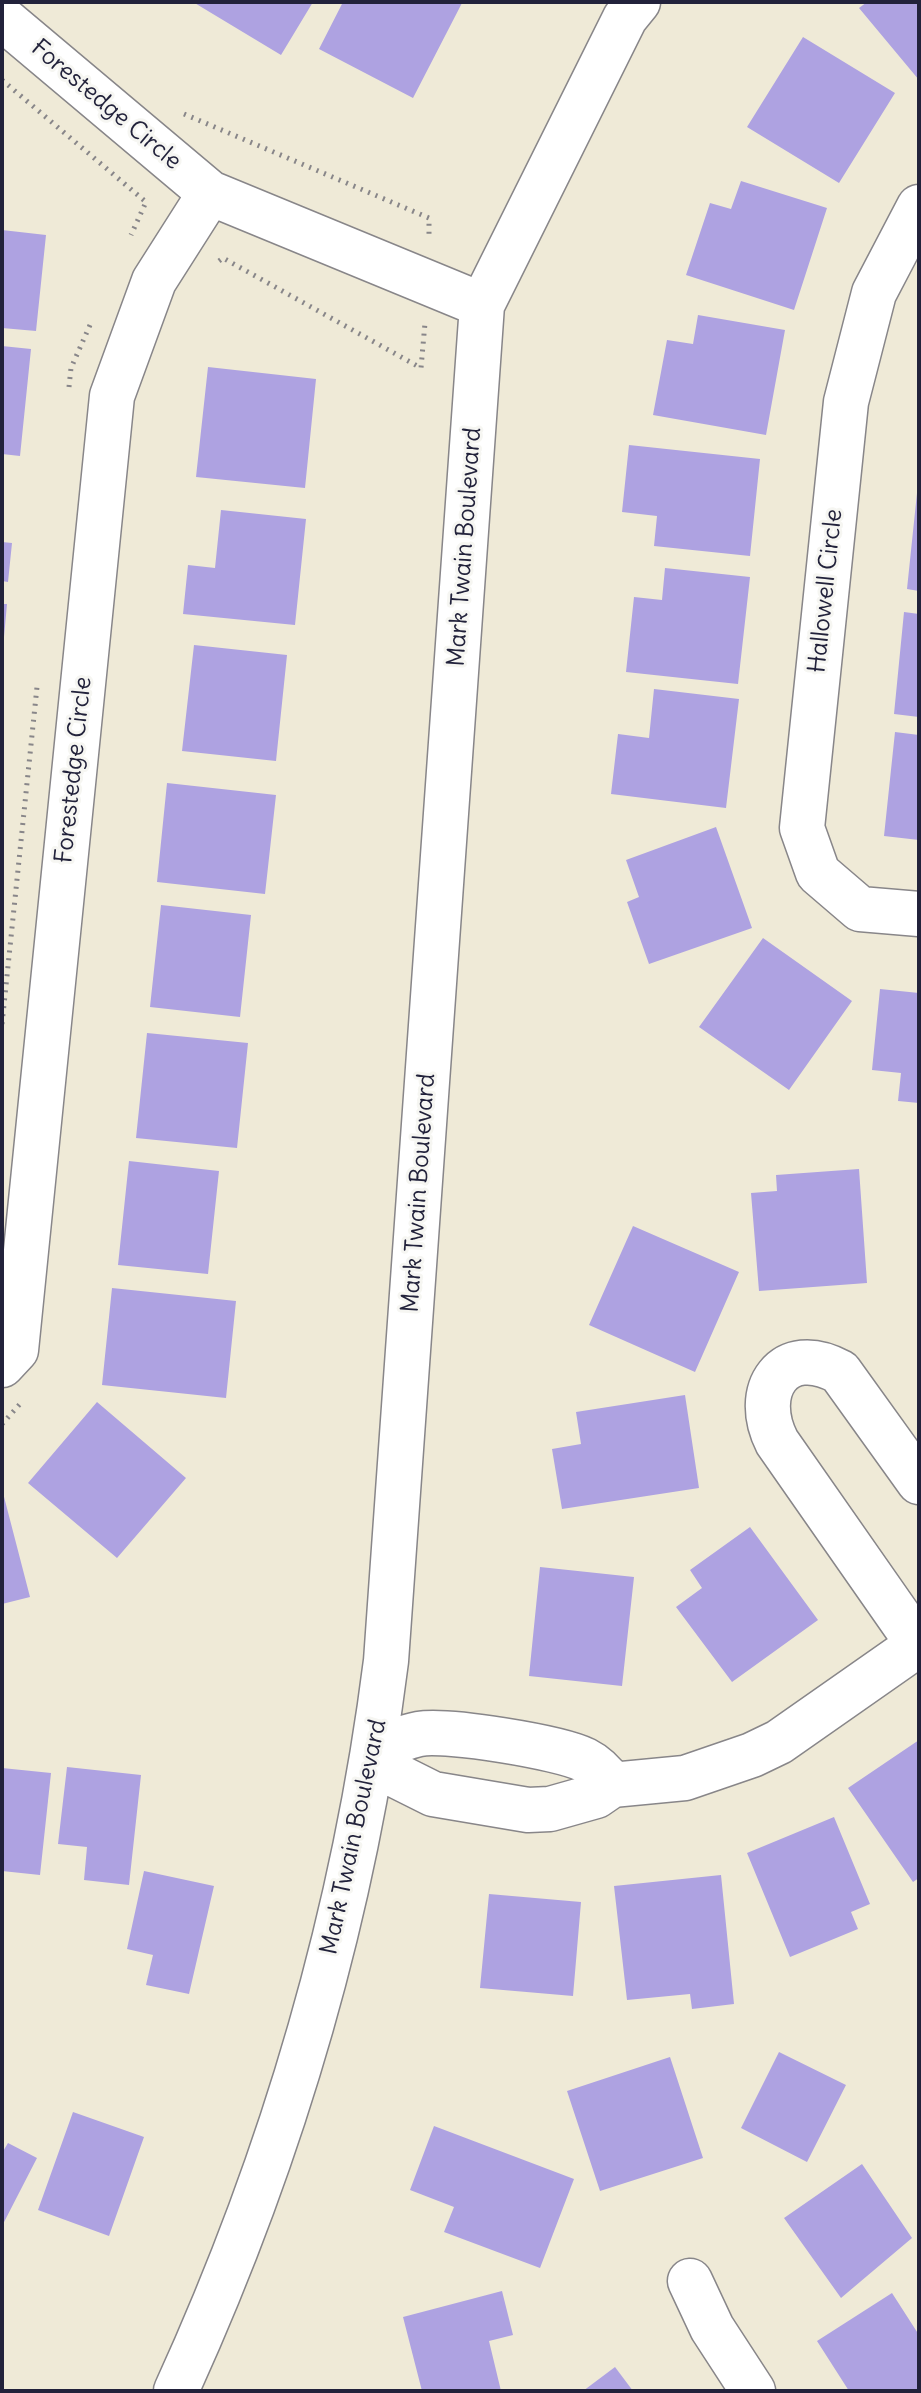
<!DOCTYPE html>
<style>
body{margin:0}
#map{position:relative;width:921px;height:2393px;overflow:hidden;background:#efead7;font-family:Delius,sans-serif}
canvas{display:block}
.frame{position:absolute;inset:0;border:4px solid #22223b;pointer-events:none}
</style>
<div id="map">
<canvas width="921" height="2393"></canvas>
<div class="frame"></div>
</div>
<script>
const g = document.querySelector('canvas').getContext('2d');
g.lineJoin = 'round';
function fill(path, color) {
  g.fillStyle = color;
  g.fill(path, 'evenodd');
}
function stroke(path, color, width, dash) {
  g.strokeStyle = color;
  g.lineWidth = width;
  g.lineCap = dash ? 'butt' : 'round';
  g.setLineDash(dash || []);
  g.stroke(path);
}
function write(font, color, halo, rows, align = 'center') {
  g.font = font + ' Delius,sans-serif';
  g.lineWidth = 6;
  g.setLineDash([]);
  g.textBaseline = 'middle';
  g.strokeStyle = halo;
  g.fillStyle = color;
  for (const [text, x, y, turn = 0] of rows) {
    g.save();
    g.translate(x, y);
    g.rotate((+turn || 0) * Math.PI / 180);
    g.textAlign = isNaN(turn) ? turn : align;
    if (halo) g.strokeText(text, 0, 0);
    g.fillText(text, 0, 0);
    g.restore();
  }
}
const building = new Path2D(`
 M193,2H313L281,55Z
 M343,2H461L462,3L413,98L319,49Z
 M867,2H919V80L859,8Z
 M803,37L895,93L839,183L747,127Z
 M741,181L827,208L794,310L686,275L710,203L731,209Z
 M2,230L46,235L36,331L2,328Z
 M698,315L785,330L766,435L653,415L667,340L693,344Z
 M2,346L31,349L20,456L2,454Z
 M208,367L316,379L305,488L196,477Z
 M629,445L760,459L750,556L654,546L657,516L622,512Z
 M917,493H919V591L907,589Z
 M221,510L306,519L295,625L183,614L188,565L215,568Z
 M2,542L12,543L8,582L2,581Z
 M665,568L750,577L738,684L626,672L634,597L662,600Z
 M2,604H7L4,637H2Z
 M904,612L919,614V717L894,714Z
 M194,645L287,655L276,761L182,751Z
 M654,689L739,699L726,808L611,794L618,734L649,738Z
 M895,732L919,735V840L884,836Z
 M167,783L276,795L265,894L157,882Z
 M716,827L752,928L649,964L627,902L639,897L626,860Z
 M161,905L251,915L240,1017L150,1007Z
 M763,938L852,1001L789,1090L699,1027Z
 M880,989L919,993V1103L898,1101L901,1073L872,1070Z
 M147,1033L248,1043L237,1148L136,1138Z
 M129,1161L219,1171L208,1274L118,1265Z
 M859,1169L867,1283L759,1291L751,1193L777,1191L776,1175Z
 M633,1226L739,1272L695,1372L589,1325Z
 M112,1288L236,1301L226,1398L102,1385Z
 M685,1395L699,1488L562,1509L552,1449L581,1444L576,1412Z
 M97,1402L186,1478L117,1558L28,1483Z
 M2,1489L30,1597L2,1604Z
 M750,1527L818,1620L732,1682L676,1607L702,1588L690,1570Z
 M540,1567L634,1577L622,1686L529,1676Z
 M919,1740V1878L913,1882L848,1788Z
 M67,1767L141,1775L129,1885L84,1880L87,1847L58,1844Z
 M2,1768L51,1773L40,1875L2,1871Z
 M834,1817L870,1904L851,1912L858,1929L790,1957L747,1853Z
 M144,1871L214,1886L189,1994L146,1985L153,1955L127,1949Z
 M721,1875L734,2004L692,2009L690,1994L627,2000L614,1886Z
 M489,1894L581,1902L573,1996L480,1988Z
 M779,2052L846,2085L807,2162L741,2128Z
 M670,2057L703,2158L600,2191L567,2091Z
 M73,2112L144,2137L109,2236L38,2210Z
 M434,2126L574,2179L540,2268L444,2232L454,2207L410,2190Z
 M8,2143L37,2158L2,2226V2153Z
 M862,2164L912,2238L841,2298L784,2218Z
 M502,2291L513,2335L489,2341L501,2391H422L403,2317Z
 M892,2293L919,2335V2391H849L817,2341Z
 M615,2367L633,2391H583Z`);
const path = new Path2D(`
 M2,80L146,202L131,235
 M184,114L429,218V237
 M219,261L223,258L421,368L425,323
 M69,387L71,368L90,325
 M2,1024L37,687
 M2,1424L20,1404`);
const minor = new Path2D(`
 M2,18L210,193L482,305
 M919,207L874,293L846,402L802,828L818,873L860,909L919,914
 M2,1365L16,1350L112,396L154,281L210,193
 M918,1644L777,1442C751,1391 783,1341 840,1372L919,1482
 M612,1785C605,1775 597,1766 585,1760C559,1747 447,1729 419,1734C402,1737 388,1746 374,1754L391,1773L433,1794L528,1810L550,1809L596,1796L612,1785L685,1778L752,1755L779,1742L919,1644
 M690,2281L712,2328L753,2391
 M176,2391C282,2159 354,1914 386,1661L482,305L625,18L638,2`);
const streetNames = [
 ["Forestedge Circle",106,105,40],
 ["Mark Twain Boulevard",465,547,-86],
 ["Hallowell Circle",826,591,-84],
 ["Forestedge Circle",74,770,-84],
 ["Mark Twain Boulevard",419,1193,-86],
 ["Mark Twain Boulevard",354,1837,-78]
];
fill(building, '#aea2e1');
stroke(minor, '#888689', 47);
stroke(path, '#888689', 5, [2, 6]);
stroke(minor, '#fff', 44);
write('24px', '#22223b', '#f6f6f2', streetNames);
</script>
